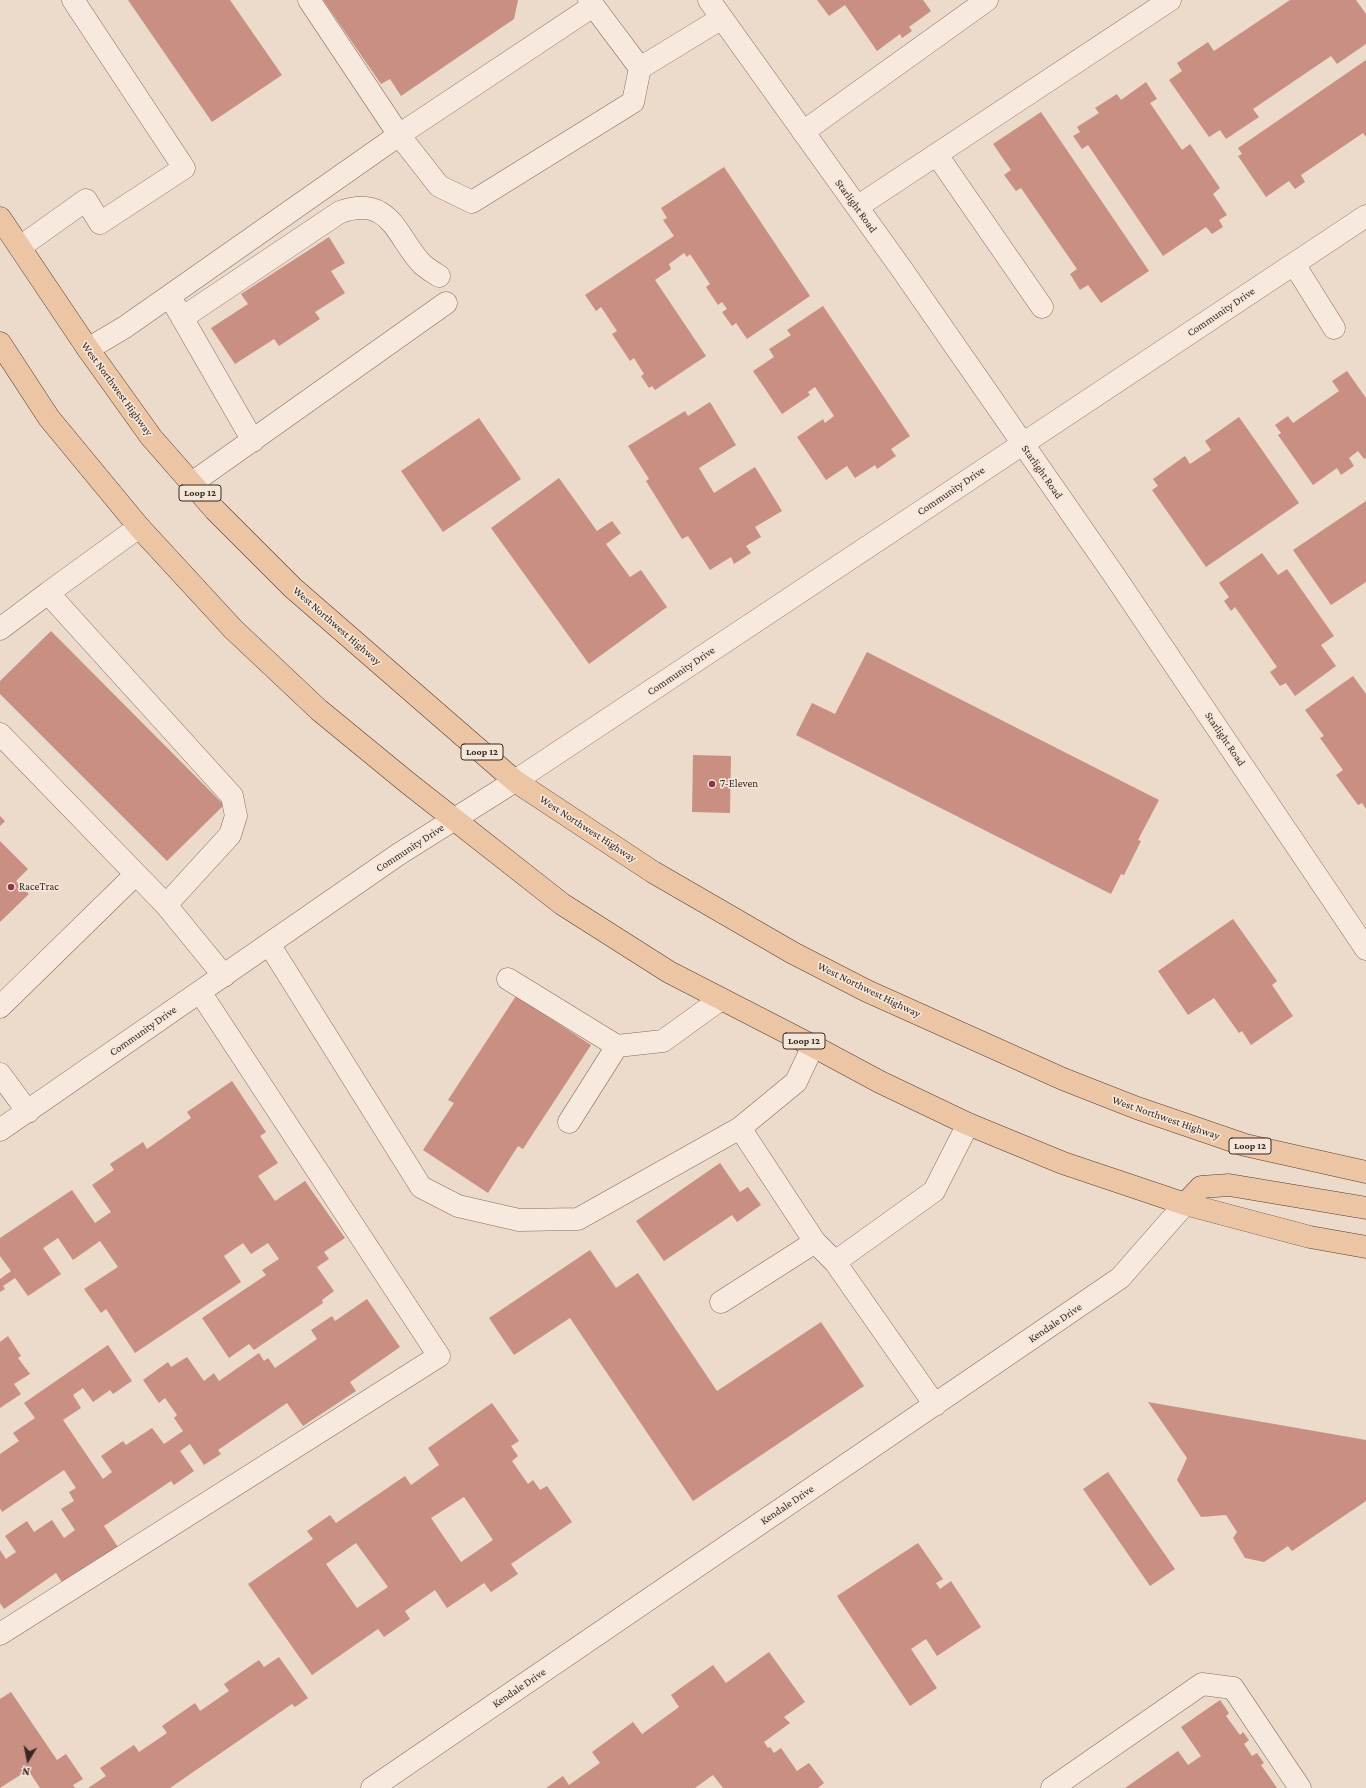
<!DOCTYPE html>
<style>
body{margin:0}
#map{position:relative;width:1366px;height:1788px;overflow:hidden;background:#ecdaca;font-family:"Crimson Pro",serif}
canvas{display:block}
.north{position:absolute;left:8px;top:1740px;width:40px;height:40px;-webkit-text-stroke:3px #f4e6d9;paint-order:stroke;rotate:190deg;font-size:11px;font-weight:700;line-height:16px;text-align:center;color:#392822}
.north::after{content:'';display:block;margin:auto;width:14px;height:18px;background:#392822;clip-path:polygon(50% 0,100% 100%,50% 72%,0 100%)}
</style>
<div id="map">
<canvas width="1366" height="1788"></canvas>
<div class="north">N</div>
</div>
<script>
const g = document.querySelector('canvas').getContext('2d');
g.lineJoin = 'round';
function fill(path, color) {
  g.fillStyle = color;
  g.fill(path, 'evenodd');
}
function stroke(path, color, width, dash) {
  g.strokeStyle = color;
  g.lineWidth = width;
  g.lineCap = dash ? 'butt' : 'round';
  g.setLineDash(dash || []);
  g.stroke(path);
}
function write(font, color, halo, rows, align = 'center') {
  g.font = font + ' "Crimson Pro",serif';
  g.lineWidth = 3.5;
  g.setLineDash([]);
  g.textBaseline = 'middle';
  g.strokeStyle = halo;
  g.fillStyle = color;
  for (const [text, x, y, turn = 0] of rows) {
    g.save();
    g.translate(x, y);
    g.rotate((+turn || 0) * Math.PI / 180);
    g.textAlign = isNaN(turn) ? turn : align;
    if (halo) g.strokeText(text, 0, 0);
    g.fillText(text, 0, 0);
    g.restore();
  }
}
const building = new Path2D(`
 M128,0H230L282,75L212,122Z
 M323,0H518L514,19L401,96L390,79L381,84Z
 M817,0H923L931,11L909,27L912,31L902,38L900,34L877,51L845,5L829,16Z
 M1290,0H1356L1366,14V44L1337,64L1331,56L1253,109L1259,117L1226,139L1220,130L1209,137L1169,80L1182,71L1177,63L1208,42L1214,51Z
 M1366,60V137L1363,133L1301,175L1305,182L1295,189L1289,181L1266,197L1238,156L1242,154L1238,148Z
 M1146,82L1157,99L1150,103L1182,150L1190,144L1220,188L1213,194L1227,215L1219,220L1223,227L1212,234L1206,227L1163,256L1088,145L1082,149L1073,136L1080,132L1077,127L1099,113L1095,108L1117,94L1121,100Z
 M1041,112L1149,271L1101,303L1088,285L1080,290L1070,274L1077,269L1021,188L1016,191L1004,175L1011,170L993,144Z
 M724,167L810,296L747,339L736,323L732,326L722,312L727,309L722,302L718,305L706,287L710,284L690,254L687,257L684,253L669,264L671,269L655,280L706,356L655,390L652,386L649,388L641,376L644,374L634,358L630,361L612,334L617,331L601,307L596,311L585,295L674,236L663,220L667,218L661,208Z
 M329,237L345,263L331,271L345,293L315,312L320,319L279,346L274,339L235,364L211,328L248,304L241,294Z
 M823,306L910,436L891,449L896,456L877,469L875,465L855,478L847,466L826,480L797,437L823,419L825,423L834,416L815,387L808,392L810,395L782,414L753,371L774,357L769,349L791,335L787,330Z
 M1347,371L1366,398V458L1364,459L1358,451L1349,458L1354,466L1341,475L1337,468L1313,485L1278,435L1281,433L1275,425L1288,416L1293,423L1339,391L1332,381Z
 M710,402L736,445L699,468L714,493L755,467L782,511L755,527L761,537L746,546L751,553L734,564L731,557L710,570L688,536L682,539L646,481L649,479L628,446L685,411L688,416Z
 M1239,417L1299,503L1206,567L1152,490L1158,486L1153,479L1185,456L1190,464L1211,450L1205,441Z
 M479,418L521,479L443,532L401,471Z
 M559,478L597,531L612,521L621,533L606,544L630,577L641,570L667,607L589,664L491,528Z
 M1366,501V582L1331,605L1293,550Z
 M1262,553L1278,575L1287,569L1334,636L1321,645L1336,666L1295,696L1286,683L1280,686L1270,672L1277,667L1235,607L1231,611L1224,601L1229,597L1219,583Z
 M51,631L224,805L167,861L0,694V681Z
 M867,652L1159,800L1138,840L1141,841L1124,875L1121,874L1111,894L796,735L812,703L835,714Z
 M1353,676L1366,694V809L1362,803L1358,805L1336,775L1343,770L1320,738L1324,736L1305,710Z
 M693,755L731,756L730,813L692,812Z
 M0,816L5,821L0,826Z
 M0,841L28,869L16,881L29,894L0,922Z
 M1233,919L1277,981L1272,985L1293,1016L1251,1045L1242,1031L1239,1033L1214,998L1188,1015L1158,971Z
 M516,996L591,1045L523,1149L518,1146L488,1193L423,1150L454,1103L448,1100Z
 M232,1081L266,1132L260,1136L278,1163L258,1176L275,1201L305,1181L345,1238L324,1252L329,1259L317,1267L334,1291L322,1300L323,1303L254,1350L249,1344L229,1358L202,1318L266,1275L262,1270L279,1259L268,1243L251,1254L243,1243L224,1256L241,1282L135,1353L106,1309L101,1313L84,1289L118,1267L100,1241L73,1260L58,1238L43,1248L61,1274L28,1296L15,1278L3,1286L5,1289L0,1292V1279L11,1271L0,1256V1238L72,1190L95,1223L111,1212L92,1185L114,1170L110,1164L143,1142L147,1149L191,1118L187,1112Z
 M720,1163L740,1192L748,1187L761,1205L737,1222L732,1215L664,1261L636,1221Z
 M590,1250L616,1288L638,1273L717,1391L821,1322L864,1386L693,1501L570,1318L514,1355L489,1318Z
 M367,1299L400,1347L350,1382L356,1391L303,1426L287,1403L218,1450L221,1454L204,1465L190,1444L180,1451L194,1471L174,1485L171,1481L104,1526L118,1547L63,1584L56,1573L4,1609L0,1603V1550L6,1559L16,1552L5,1536L27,1521L34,1532L52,1520L64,1538L75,1530L61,1509L74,1501L69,1492L76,1488L64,1470L2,1512L0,1508V1454L19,1441L13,1433L35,1418L24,1403L108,1345L132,1381L113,1394L110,1390L93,1402L83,1388L73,1395L81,1408L63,1420L103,1479L112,1472L101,1456L123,1441L126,1445L152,1428L164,1444L183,1431L174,1418L177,1415L165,1398L159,1403L143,1380L168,1362L171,1367L187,1357L204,1381L214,1373L219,1381L259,1353L264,1361L268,1358L275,1368L317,1339L311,1330L332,1316L335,1321Z
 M8,1336L21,1356L18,1358L30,1374L14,1384L21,1394L0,1408V1342Z
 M1148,1402L1366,1440V1501L1292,1551L1288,1546L1264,1562L1245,1558L1233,1538L1237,1532L1226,1515L1201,1517L1177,1480L1187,1458Z
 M492,1403L519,1441L511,1446L518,1456L512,1461L528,1484L533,1480L540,1490L547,1486L572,1522L511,1564L518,1574L491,1592L484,1583L447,1608L435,1590L405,1611L410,1619L384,1637L378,1629L312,1675L248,1584L313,1539L307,1531L330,1515L336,1523L405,1476L411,1485L439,1465L428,1448ZM464,1497L493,1540L461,1562L431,1518ZM356,1543L388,1587L357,1608L326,1564Z
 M1108,1472L1175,1569L1150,1586L1083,1489Z
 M918,1543L943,1579L936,1583L940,1589L951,1581L981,1627L937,1656L926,1639L911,1649L937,1688L910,1706L837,1596Z
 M769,1652L805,1702L784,1717L790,1723L764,1742L768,1748L770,1747L774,1753L781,1748L797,1771L809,1763L824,1783L818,1788H723L713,1775L695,1788H546L563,1776L569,1785L600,1763L592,1752L633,1722L642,1734L679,1707L671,1695L713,1665L726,1683Z
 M279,1657L308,1698L295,1707L292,1704L170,1788H88L106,1776L100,1768L134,1745L139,1752L167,1733L162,1726L195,1703L200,1711L229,1691L224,1684L259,1660L264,1667Z
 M11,1692L57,1760L66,1754L83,1779L73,1785L75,1788H40L28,1770L0,1788V1699Z
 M1220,1700L1229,1713L1226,1716L1240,1735L1243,1732L1249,1740L1244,1744L1252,1756L1257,1753L1264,1763L1261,1765L1277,1788H1125L1178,1751L1188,1765L1201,1756L1181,1727Z`);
const minor = new Path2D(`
 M309,0L399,135L439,186L472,202L633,102L640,68L722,18
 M589,0L640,68
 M709,0L903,271L1114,575L1366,949
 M803,132L987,0
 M937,155L1042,307
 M857,207L1170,0
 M20,247L86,200L100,223L184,168L73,0
 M1294,264L1334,328
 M176,307L253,441
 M182,318L340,212C392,194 396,238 423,265C428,269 434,273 439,276
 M88,349L125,327L399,135L593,6
 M192,483L446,303
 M48,593L139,527
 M0,629L48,593L232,796L236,816L230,835L166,905
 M0,734L166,905L224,976
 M269,944L421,1187L458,1206L519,1220L578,1219L740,1128L815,1242L835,1262L935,1405
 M508,979L617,1046L569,1122
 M0,1007L136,874
 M617,1046L663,1041L721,999
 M0,1074L28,1112
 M740,1128L796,1082L813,1046
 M0,1130L399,854L515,781L1366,216
 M835,1262L934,1191L968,1124
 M721,1302L815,1242
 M0,1634L439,1356L200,992
 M372,1788L1120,1278L1185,1204
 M1052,1788L1202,1684L1233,1688L1300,1788`);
const major = new Path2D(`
 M0,218L88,349L151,437L215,510L293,588L515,781L653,872L793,953L867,991L1063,1079L1137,1108L1245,1145L1366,1172
 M0,343L49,418L139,527L233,629L319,710L408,783L562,904L669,972L813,1046L880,1082L968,1124L1063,1163L1185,1204L1310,1237L1366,1247
 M1185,1204L1201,1187L1229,1185L1366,1208`);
const markers = [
 [712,784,4,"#93334a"],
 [11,887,4,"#93334a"]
];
const shields = [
 [200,493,42],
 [482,752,42],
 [804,1041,42],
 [1250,1146,42]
];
const shieldNames = [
 ["Loop 12",200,493],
 ["Loop 12",482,752],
 ["Loop 12",804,1041],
 ["Loop 12",1250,1146]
];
const streetNames = [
 ["Starlight Road",856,206,54],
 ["Community Drive",1221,312,-34],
 ["West Northwest Highway",117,389,54],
 ["Starlight Road",1042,472,55],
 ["Community Drive",951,491,-34],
 ["West Northwest Highway",337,626,41],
 ["Community Drive",681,671,-34],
 ["Starlight Road",1225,739,56],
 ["West Northwest Highway",588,829,33],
 ["Community Drive",410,848,-33],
 ["West Northwest Highway",869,990,26],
 ["Community Drive",143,1031,-35],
 ["West Northwest Highway",1166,1118,19],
 ["Kendale Drive",1055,1323,-34],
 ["Kendale Drive",787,1505,-34],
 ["Kendale Drive",519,1688,-34]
];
const poiNames = [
 ["7-Eleven",720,784],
 ["RaceTrac",19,887]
];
fill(building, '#c88f82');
stroke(minor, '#886b5f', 23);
stroke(major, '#563b33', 23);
stroke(minor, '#f7e9dd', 22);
stroke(major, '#ecc5a5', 22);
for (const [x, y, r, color] of markers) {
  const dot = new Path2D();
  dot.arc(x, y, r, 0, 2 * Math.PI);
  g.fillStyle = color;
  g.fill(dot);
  stroke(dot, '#f4e6d9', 1.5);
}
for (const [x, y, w] of shields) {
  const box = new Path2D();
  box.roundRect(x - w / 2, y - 8, w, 16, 3);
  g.fillStyle = '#f4e6d9';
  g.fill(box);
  stroke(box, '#392822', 1);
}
write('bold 10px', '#392822', null, shieldNames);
write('11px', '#392822', '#f4e6d9', streetNames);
write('11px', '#392822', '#f4e6d9', poiNames, 'left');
</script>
